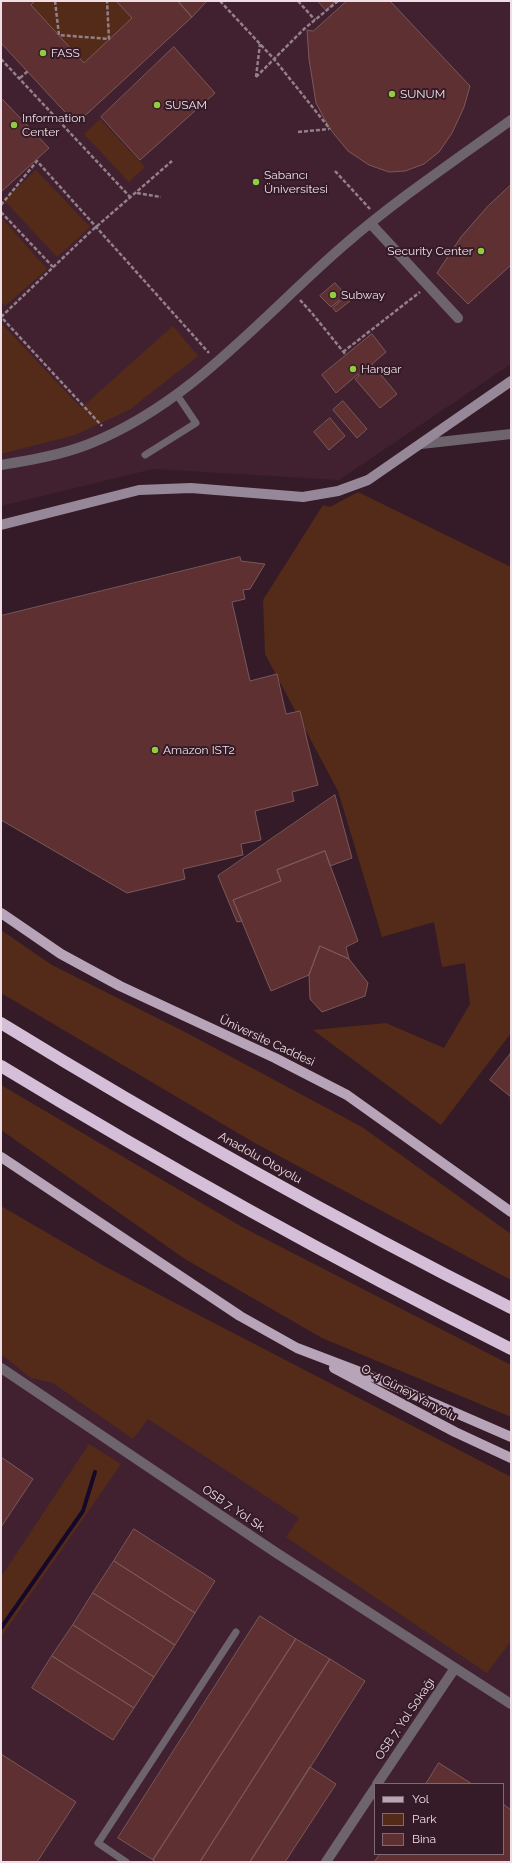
<!DOCTYPE html>
<meta charset="utf-8">
<style>
body{margin:0}
#map{position:relative;width:512px;height:1863px;overflow:hidden;background:#341b27;font-family:Raleway,sans-serif}
canvas{display:block}
.frame{position:absolute;inset:0;border:2px solid #efdee5;pointer-events:none}
.legend{position:absolute;left:374px;top:1783px;width:130px;height:72px;box-sizing:border-box;background:#341b27;border:1px solid #7f6973;margin:0;padding:5px 7px;list-style:none;font-size:12px;color:#efdee5}
.legend li{display:flex;align-items:center;gap:8px;height:20px}
.legend b{width:20px;border:1px solid #7f6973}
</style>
<div id="map">
<canvas width="512" height="1863"></canvas>
<div class="frame"></div>
<ul class="legend">
<li><b style="height:5px;background:#b7a4b9"></b>Yol</li>
<li><b style="height:11px;background:#532b18"></b>Park</li>
<li><b style="height:11px;background:#5f3032"></b>Bina</li>
</ul>
</div>
<script>
const g = document.querySelector('canvas').getContext('2d');
g.lineJoin = 'round';
function fill(path, color) {
  g.fillStyle = color;
  g.fill(path, 'evenodd');
}
function stroke(path, color, width, dash) {
  g.strokeStyle = color;
  g.lineWidth = width;
  g.lineCap = dash ? 'butt' : 'round';
  g.setLineDash(dash || []);
  g.stroke(path);
}
function write(font, color, halo, rows, align = 'center') {
  g.font = font + ' Raleway,sans-serif';
  g.lineWidth = 4;
  g.setLineDash([]);
  g.textBaseline = 'middle';
  g.strokeStyle = halo;
  g.fillStyle = color;
  for (const [text, x, y, turn = 0] of rows) {
    g.save();
    g.translate(x, y);
    g.rotate((+turn || 0) * Math.PI / 180);
    g.textAlign = isNaN(turn) ? turn : align;
    if (halo) g.strokeText(text, 0, 0);
    g.fillText(text, 0, 0);
    g.restore();
  }
}
const built = new Path2D(`
 M1,1H511V364L339,480L153,469L1,506Z
 M1,1206L104,1266L511,1477V1862H1ZM375,1784H503V1854H375Z`);
const green = new Path2D(`
 M35,1H116L132,18L84,63L31,5Z
 M100,119L145,167L129,182L84,134Z
 M36,170L90,227L57,257L4,200Z
 M1,217L47,269L5,306L1,301Z
 M1,323L81,408L173,326L198,356L129,410L75,435L1,454Z
 M358,492L511,567V1033L441,1125L313,1030L386,1023L444,1048L470,1004L465,963L442,967L434,922L382,937L338,791L265,654L263,600L323,505L330,507Z
 M1,930L52,965L185,1032L362,1127L511,1234V1280L253,1142L1,993Z
 M1,1085L244,1228L511,1365V1417L322,1338L185,1259L1,1130Z
 M1,1206L104,1266L511,1477V1641L487,1673L286,1537L299,1518L148,1419L133,1439L53,1383L31,1378L1,1354Z
 M89,1444L121,1464L1,1637V1577Z`);
const stream = new Path2D(`
 M1,1628L83,1511L95,1472`);
const building = new Path2D(`
 M1,1H35L31,5L84,63L132,18L116,1H178L192,17L76,124L1,43Z
 M178,1H207L192,17Z
 M318,1H336L326,10Z
 M347,1H390L470,86L464,107L452,133L439,152L424,164L405,171L389,172L369,165L348,151L330,129L316,103L309,59L307,30L313,31Z
 M174,47L215,93L140,160L101,117Z
 M3,100L49,148L1,192V102Z
 M511,185V265L468,304L437,273L461,237L488,206Z
 M335,283L346,295L331,307L320,296Z
 M347,296L350,301L336,312L333,308Z
 M372,334L386,352L372,364L397,394L380,408L355,379L359,376L358,374L336,393L322,375Z
 M343,401L367,429L357,438L333,410Z
 M330,418L345,436L329,450L314,432Z
 M240,557L241,561L265,564L250,589L243,590L245,599L232,602L250,681L277,674L286,714L300,711L318,785L292,792L294,801L255,811L261,840L241,844L243,855L183,869L185,879L127,893L1,820V616Z
 M335,795L352,858L330,866L325,851L277,870L281,881L233,900L242,921L237,922L218,876Z
 M325,851L358,941L346,947L349,959L320,946L309,975L271,991L233,900L281,881L277,870Z
 M320,946L349,959L368,983L365,996L322,1012L310,999L309,975Z
 M511,1053V1097L490,1080Z
 M1,1457L33,1479L1,1527Z
 M134,1529L215,1581L195,1613L114,1561Z
 M114,1561L195,1613L175,1645L93,1593Z
 M93,1593L175,1645L154,1677L73,1625Z
 M260,1616L296,1639L153,1860L118,1838Z
 M73,1625L154,1677L134,1708L52,1656Z
 M296,1639L330,1659L200,1862H156L153,1860Z
 M52,1656L134,1708L113,1740L32,1688Z
 M330,1659L365,1681L250,1862H200Z
 M1,1754L76,1802L37,1862H1Z
 M439,1763L472,1784H426Z
 M310,1767L336,1784L285,1862H250Z
 M503,1804L511,1810V1862H374L380,1854H503Z`);
const path = new Path2D(`
 M55,1L59,35L109,39L107,1
 M220,1L274,59L330,129
 M298,1L315,20
 M1,59L131,198
 M256,77L304,29L338,1
 M256,77L260,44
 M20,78L28,71
 M298,132L329,129
 M335,171L370,209
 M137,193L161,197
 M1,205L37,161L209,353
 M1,212L53,267
 M300,300L311,312L346,355
 M1,317L89,233L172,161
 M3,319L102,426
 M343,352L420,292`);
const lane = new Path2D(`
 M145,455L196,423L177,395
 M126,1862L98,1843L236,1632`);
const street = new Path2D(`
 M371,224L458,318
 M421,444L511,434
 M1,465C31,460 61,455 89,444C192,403 262,316 343,246C396,200 454,161 511,120
 M1,1368L275,1552L511,1704
 M377,1784L455,1668
 M326,1862L375,1788`);
const secondary = new Path2D(`
 M1,525L139,490L191,488L303,497L338,491L368,480L511,381`);
const primary = new Path2D(`
 M1,913L61,954L120,986L275,1058L347,1095L511,1212
 M1,1157L240,1316L297,1348L373,1377L511,1437
 M334,1368L455,1432L511,1458`);
const highway = new Path2D(`
 M1,1023C167,1125 337,1220 511,1308
 M1,1066C167,1167 337,1261 511,1349`);
const markers = [
 [43,53,4,"#92cd3f"],
 [392,94,4,"#92cd3f"],
 [157,105,4,"#92cd3f"],
 [14,125,4,"#92cd3f"],
 [256,182,4,"#92cd3f"],
 [481,251,4,"#92cd3f"],
 [333,295,4,"#92cd3f"],
 [353,369,4,"#92cd3f"],
 [155,750,4,"#92cd3f"]
];
const poiNames = [
 ["FASS",51,53],
 ["SUNUM",400,94],
 ["SUSAM",165,105],
 ["Information",22,118],
 ["Center",22,132],
 ["Sabancı",264,175],
 ["Üniversitesi",264,189],
 ["Security Center",473,251,"right"],
 ["Subway",341,295],
 ["Hangar",361,369],
 ["Amazon IST2",163,750]
];
const streetNames = [
 ["Üniversite Caddesi",267,1041,25],
 ["Anadolu Otoyolu",260,1158,29],
 ["O-4 Güney Yanyolu",409,1393,28],
 ["OSB 7. Yol Sk.",234,1509,34],
 ["OSB 7. Yol Sokağı",405,1719,-56]
];
fill(built, '#412130');
fill(green, '#532b18');
stroke(stream, '#15082b', 4);
fill(building, '#5f3032');
stroke(building, '#795959', 1);
stroke(path, '#948089', 2.5, [4, 2]);
stroke(lane, '#6d646e', 7);
stroke(street, '#6d646e', 10);
stroke(secondary, '#978899', 10);
stroke(primary, '#b7a4b9', 10);
stroke(highway, '#d5bed7', 12);
for (const [x, y, r, color] of markers) {
  const dot = new Path2D();
  dot.arc(x, y, r, 0, 2 * Math.PI);
  g.fillStyle = color;
  g.fill(dot);
  stroke(dot, '#341b27', 1.5);
}
write('12px', '#efdee5', '#341b27', poiNames, 'left');
write('12px', '#efdee5', '#341b27', streetNames);
</script>
